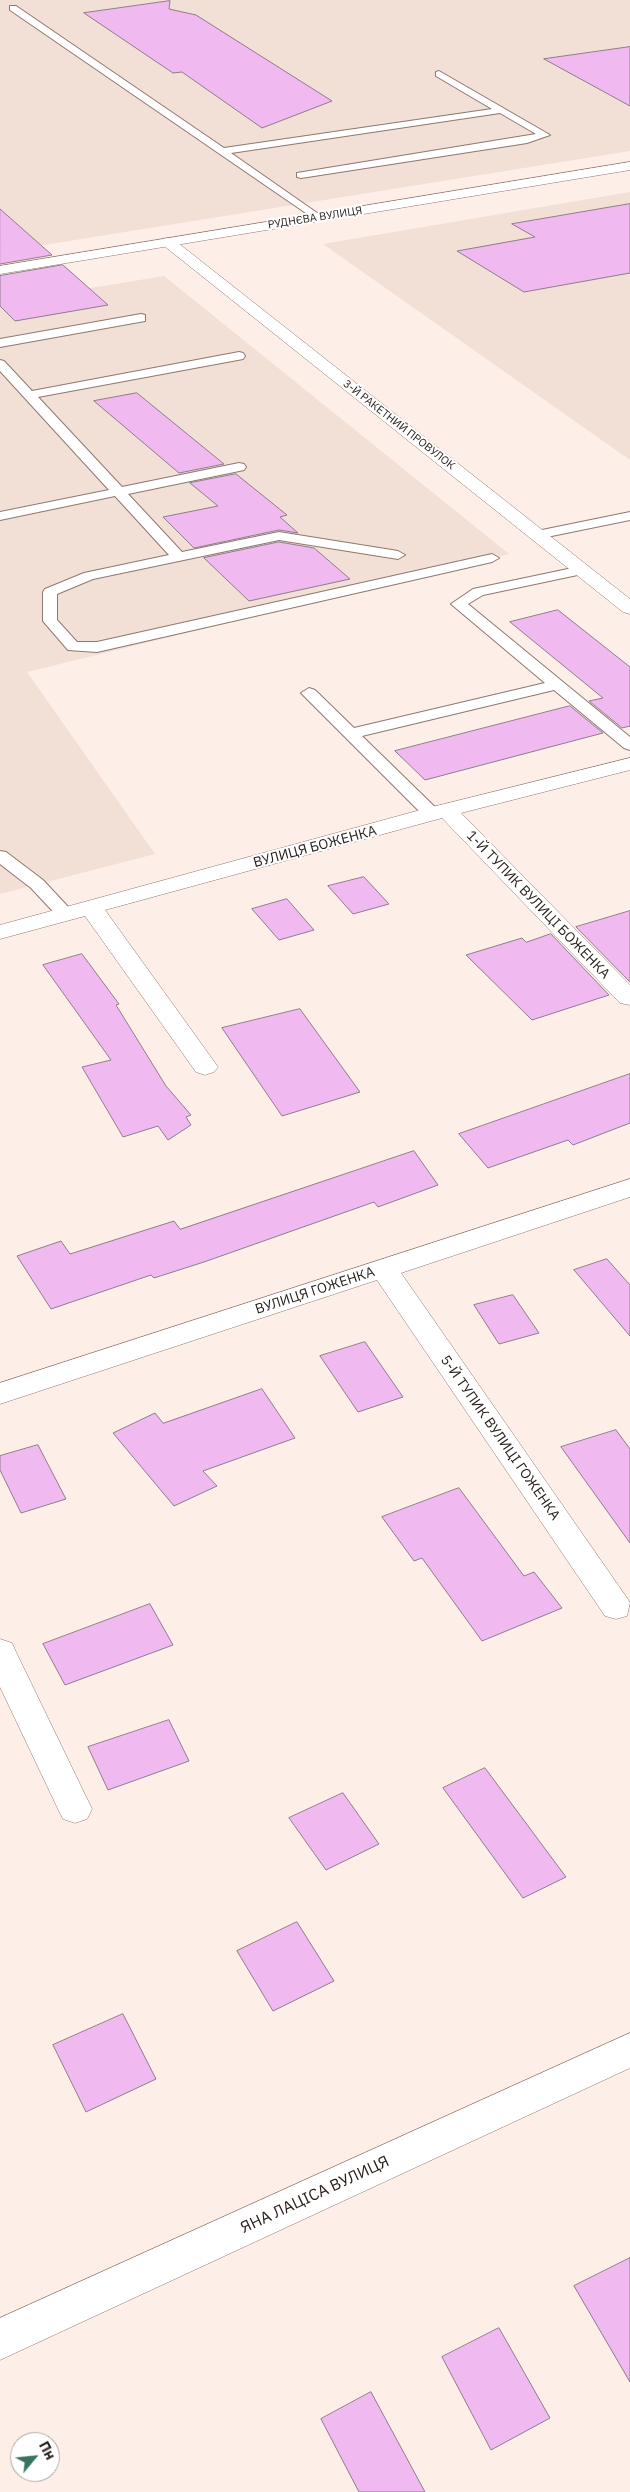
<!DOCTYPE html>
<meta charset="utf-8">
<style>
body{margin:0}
#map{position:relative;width:630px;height:2492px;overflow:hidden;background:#feeee8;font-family:"IBM Plex Sans",sans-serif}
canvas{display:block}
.north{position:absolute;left:10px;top:2432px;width:50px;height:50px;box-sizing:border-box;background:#fff;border:1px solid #a8a5a3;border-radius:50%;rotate:62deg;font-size:14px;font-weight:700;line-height:20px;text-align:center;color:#261d19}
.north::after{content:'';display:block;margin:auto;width:18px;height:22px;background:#39745d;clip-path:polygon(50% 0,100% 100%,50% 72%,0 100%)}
</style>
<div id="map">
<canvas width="630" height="2492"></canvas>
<div class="north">Пн</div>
</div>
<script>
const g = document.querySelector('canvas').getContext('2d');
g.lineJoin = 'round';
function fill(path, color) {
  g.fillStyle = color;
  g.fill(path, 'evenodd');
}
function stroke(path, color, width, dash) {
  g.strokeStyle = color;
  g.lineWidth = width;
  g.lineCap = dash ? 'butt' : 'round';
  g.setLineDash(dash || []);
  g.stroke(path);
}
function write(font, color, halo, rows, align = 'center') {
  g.font = font + ' "IBM Plex Sans",sans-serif';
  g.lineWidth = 4;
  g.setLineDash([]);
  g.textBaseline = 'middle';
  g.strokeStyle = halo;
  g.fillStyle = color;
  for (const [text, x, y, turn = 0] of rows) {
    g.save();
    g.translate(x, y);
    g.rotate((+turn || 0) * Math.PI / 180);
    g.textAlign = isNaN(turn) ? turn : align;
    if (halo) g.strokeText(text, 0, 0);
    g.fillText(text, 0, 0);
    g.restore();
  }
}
const built = new Path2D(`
 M0,0H630V151L0,252Z
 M630,192V460L323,244Z
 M164,276L509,554L27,672L155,854L0,894V303Z`);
const building = new Path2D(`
 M170,1L169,9L196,15L332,101L262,128L182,72L173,73L84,13Z
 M630,47V106L544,59Z
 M630,204V273L524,292L457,251L535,237L512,224Z
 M0,209L52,255L0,264Z
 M63,265L108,305L15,321L0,306V276Z
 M137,393L224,464L179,473L94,401Z
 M236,474L287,515L280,517L298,533L279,530L194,548L163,517L218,506L190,483Z
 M279,542L314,548L350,579L249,601L204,558Z
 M558,610L630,667V726L622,728L589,701L603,698L510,622Z
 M570,706L603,733L425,780L395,751Z
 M364,877L389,904L353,914L328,886Z
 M287,899L314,930L279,940L252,909Z
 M630,911V982L576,927Z
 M551,934L609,995L532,1020L466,955L522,938L526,942Z
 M82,954L119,1004L116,1005L166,1086L191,1115L186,1117L191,1125L168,1140L158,1126L123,1137L82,1067L111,1060L43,965Z
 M300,1009L360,1092L282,1116L222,1028Z
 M630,1074V1123L573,1145L568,1140L488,1168L459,1134Z
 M414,1151L438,1185L378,1207L374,1202L204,1262L154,1278L151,1275L51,1309L17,1256L61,1241L70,1254L174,1221L180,1229Z
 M607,1259L630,1285V1336L574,1270Z
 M513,1295L539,1333L499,1344L474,1305Z
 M365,1342L403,1397L358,1412L320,1356Z
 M262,1389L295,1438L203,1471L217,1486L174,1506L113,1433L155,1413L163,1423Z
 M616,1430L630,1449V1543L561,1447Z
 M38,1445L66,1499L21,1513L0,1470V1456Z
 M459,1488L524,1576L534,1572L562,1608L482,1641L422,1558L414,1561L382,1517Z
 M150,1604L173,1645L65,1685L43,1644Z
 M169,1720L189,1761L108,1790L88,1747Z
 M485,1768L566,1877L523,1898L443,1788Z
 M343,1793L379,1844L326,1870L289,1818Z
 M297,1922L334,1981L273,2011L237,1951Z
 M123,2014L156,2079L86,2112L53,2045Z
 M630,2258V2382L574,2286Z
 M499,2328L550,2418L491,2450L442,2357Z
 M371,2392L425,2492H359L321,2419Z`);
const service = new Path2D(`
 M10,6H16L224,148L492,109L436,76V72L439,71L550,135L527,143L301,178L297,177V173L536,134L500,113L231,153L320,215L321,217L316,220L10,10Z
 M141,314L145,315V321L0,347V339Z
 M239,352L243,353L245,356L243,359L38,397L122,487L239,463L244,464L246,467L244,470L128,494L182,552L279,532L398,551L405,555L398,559L279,540L93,579L57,594V620L77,642H97L492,554L499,558L492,562L97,652L68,650L43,621V592L45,589L84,573L169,555L115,496L0,520V512L109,490L0,371V360L4,361L32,391Z
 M630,512V520L537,539L530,535L537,531Z
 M582,566L589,570L587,573L483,595L468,604L630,737V750L624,748L554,690L362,736L438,810L440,814L438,818H426L301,693L309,688L315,690L354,728L545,683L451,604L473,589Z
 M0,851L6,852L43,880L72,911L75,915L72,919H60L31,888L0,864Z`);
const minor = new Path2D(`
 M168,238L173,239L630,599V614L623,612L163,245L161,242L163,239Z
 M630,758V770L461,813L630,985V1005L620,1003L442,818L105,910L218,1067L214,1072L205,1075L196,1072L85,916L0,939V925L424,809Z
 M630,1179V1197L401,1273L627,1598L630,1603L627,1616L616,1619L605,1616L377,1280L0,1404V1383Z
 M0,1639L12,1643L16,1652L92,1809L87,1819L75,1823L63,1819L58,1809L0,1687Z
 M630,2033V2068L0,2360V2318Z`);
const tertiary = new Path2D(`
 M630,162V170L0,274V266Z`);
const farStreetnames = [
 ["РУДНЄВА ВУЛИЦЯ",315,218,-9],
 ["3-Й РАКЕТНИЙ ПРОВУЛОК",399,425,38]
];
const streetNames = [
 ["ВУЛИЦЯ БОЖЕНКА",315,847,-15],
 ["1-Й ТУПИК ВУЛИЦІ БОЖЕНКА",538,905,46],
 ["ВУЛИЦЯ ГОЖЕНКА",315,1291,-18],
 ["5-Й ТУПИК ВУЛИЦІ ГОЖЕНКА",500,1438,55]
];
const nearStreetnames = [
 ["ЯНА ЛАЦІСА ВУЛИЦЯ",315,2195,-25]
];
fill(built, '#f2dfd6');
fill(building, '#f0b9ef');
stroke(building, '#8e7d8e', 1);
stroke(service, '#8f786f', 2);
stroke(minor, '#8f786f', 1);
stroke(tertiary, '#8f786f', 1);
fill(service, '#fff');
fill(minor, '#fff');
fill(tertiary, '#fff');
write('11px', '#261d19', '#fff', farStreetnames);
write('14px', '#261d19', '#fff', streetNames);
write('16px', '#261d19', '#fff', nearStreetnames);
</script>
